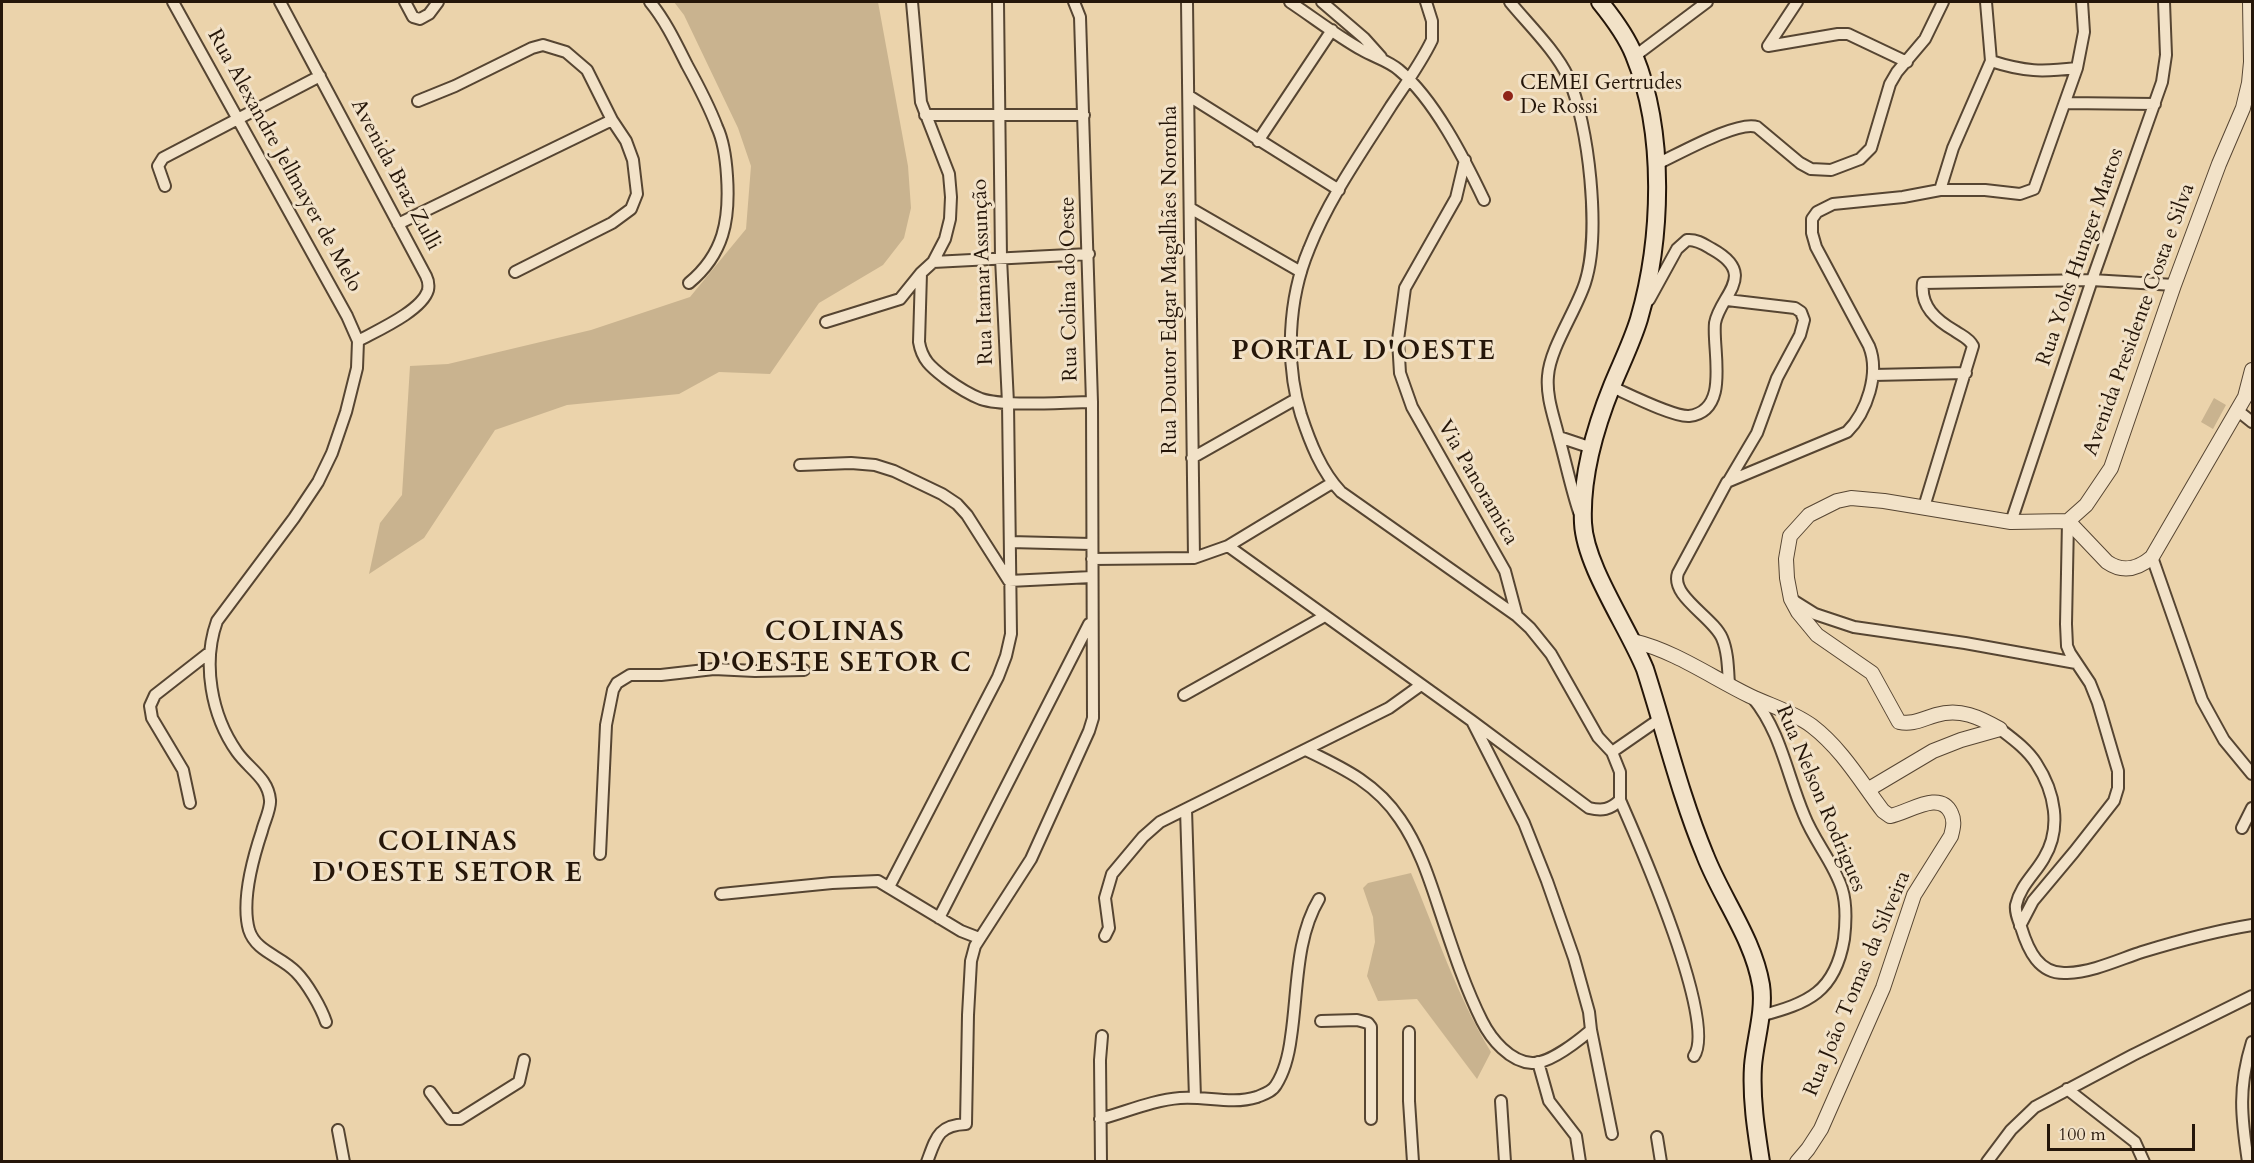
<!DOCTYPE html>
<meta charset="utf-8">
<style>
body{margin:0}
#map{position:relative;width:2254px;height:1163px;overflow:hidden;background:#ebd3ab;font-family:Cardo,serif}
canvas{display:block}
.frame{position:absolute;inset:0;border:3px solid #251609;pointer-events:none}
.scale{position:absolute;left:2047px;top:1124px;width:148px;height:27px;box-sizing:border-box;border:3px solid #251609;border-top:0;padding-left:8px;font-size:18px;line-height:21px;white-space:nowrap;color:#251609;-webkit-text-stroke:4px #f2e2c8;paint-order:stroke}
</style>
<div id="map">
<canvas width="2254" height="1163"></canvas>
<div class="frame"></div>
<div class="scale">100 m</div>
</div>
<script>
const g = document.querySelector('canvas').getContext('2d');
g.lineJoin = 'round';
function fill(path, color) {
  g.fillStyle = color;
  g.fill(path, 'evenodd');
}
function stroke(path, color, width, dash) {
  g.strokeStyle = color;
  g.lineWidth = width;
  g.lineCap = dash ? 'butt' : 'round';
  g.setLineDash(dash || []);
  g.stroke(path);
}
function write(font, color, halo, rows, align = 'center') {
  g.font = font + ' Cardo,serif';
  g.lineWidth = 6;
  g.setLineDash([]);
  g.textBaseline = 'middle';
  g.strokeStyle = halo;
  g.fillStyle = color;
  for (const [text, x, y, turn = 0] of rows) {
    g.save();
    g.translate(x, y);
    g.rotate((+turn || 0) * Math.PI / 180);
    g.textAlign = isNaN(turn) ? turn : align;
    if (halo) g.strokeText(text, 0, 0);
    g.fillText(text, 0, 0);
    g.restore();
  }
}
const green = new Path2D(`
 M674,2H878L908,166L911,208L904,238L883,265L819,303L770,374L719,372L679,394L567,405L495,430L424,538L369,574L380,523L402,495L410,366L448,364L591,330L690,297L746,229L751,166L738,128L684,15Z
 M2214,398L2226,405L2213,429L2201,422Z
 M1411,873C1437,934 1456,994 1491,1052L1477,1079L1417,999L1378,1001L1367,976L1375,942L1373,917L1363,888L1368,883Z`);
const minor = new Path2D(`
 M173,2L347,316L358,341L357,368L346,412L332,453L318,482L294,518L217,621C202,663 211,715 237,752C249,769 268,778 270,800C271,809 264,822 262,831C253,858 241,901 249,930C256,952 281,956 296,972C307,983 321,1007 326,1022
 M280,2L426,276C428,280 429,285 428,290C422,311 376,331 358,341
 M405,2L413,17L420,19L429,14L438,2
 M650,2C665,20 676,43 687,65C698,85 709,106 717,127C724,142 726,160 727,176C730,220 724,254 689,283
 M1187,2L1194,558
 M1290,2C1314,18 1337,36 1362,50C1374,57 1389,61 1399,70C1434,99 1464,158 1484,200
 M1322,2L1364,38L1381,57
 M1426,2L1432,21V40C1421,63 1405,85 1391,106C1362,152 1329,198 1309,249C1288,299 1285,363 1301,415C1310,442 1321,471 1341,492L1517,616L1530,628L1551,654L1598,737L1612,752L1661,718
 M1510,2C1528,24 1556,51 1568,77C1589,124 1601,234 1585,283C1576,311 1550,348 1548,376C1546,397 1554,417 1559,438C1566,463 1571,488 1579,512
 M1797,2L1768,46L1838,34H1848L1907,62
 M1986,2L1991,61C2025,72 2042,72 2077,68
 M1635,56L1707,2
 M1189,96L1339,190
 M418,101L455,86L532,48L543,45L566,52L587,70L612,120L626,141L633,160L637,194L631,209L612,223L515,272
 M2065,103L2155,104
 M925,115H1084
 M1258,141L1332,30
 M1465,160L1456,198L1405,288L1398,340L1400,373L1412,407L1505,571L1517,616
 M1657,164C1677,155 1738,120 1757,127L1800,163L1811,169L1831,170L1860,159L1871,148L1890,84L1897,72L1925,39L1943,2
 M165,186L158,166L163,158L320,76
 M1940,190L1953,148L1991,61
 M1190,208L1301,272
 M398,224L612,120
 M933,262L1089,254
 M921,273L919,342C922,360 931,367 945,378C956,386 968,394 981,399C1005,407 1064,402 1092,402
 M1727,300L1795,308L1801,312L1804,320L1800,335L1777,378L1757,433L1728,482
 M826,322L900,299L921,273L933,262L945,239L950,219L951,197L949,174L921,102L912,2
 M1873,375L1966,373
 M1612,387C1628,394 1673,417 1689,416C1731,411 1712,350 1715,323C1720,295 1759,275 1712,249C1705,245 1697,239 1687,240L1677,249L1649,300
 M2237,410L2252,422
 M1559,437L1592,448
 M1192,458L1296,399
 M800,465L851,463L875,465L894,471L942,494L957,504L967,515L1009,581L1092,577
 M1924,507L1973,346C1969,338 1962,336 1955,331C1936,320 1920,306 1923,283L2092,280L2174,285
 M2011,522L2092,280L2162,82L2166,55L2164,2
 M1010,542L1091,544
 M1228,546L1472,721L1589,808C1602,811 1610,810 1620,800V772L1612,752
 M2152,557L2202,700L2224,740L2252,774
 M1092,559L1194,558L1228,546L1332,483
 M1791,599L1815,614L1854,627L1965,643L2076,663
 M1729,685C1728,669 1728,652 1722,638C1713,617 1670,596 1678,573L1727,482L1847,432C1867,412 1880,373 1869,346L1816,247L1812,233V219L1817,212L1833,204L1903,197L1940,190H1985L2020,194L2034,189L2077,68L2084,32L2082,2
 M1184,695L1325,616
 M1753,698C1781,732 1787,775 1804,815C1814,841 1834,863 1842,889C1847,905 1846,922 1844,939C1835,992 1809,1003 1760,1016
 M2000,729C2013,739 2027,749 2036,763C2055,792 2062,828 2044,858C2035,874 2020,886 2016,905C2015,912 2018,919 2021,927C2028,950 2039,975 2067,973C2093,972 2118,960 2142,952C2178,941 2215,931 2252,925
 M1306,750C1343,768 1376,783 1400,819C1420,848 1430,881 1441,914C1453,950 1465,987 1482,1021C1491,1039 1510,1062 1532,1063C1549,1064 1578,1041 1591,1030L1589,1012L1574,958L1547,881L1524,823L1472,721
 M1620,800C1638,841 1718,1022 1694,1056
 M190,803L183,770L152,718L150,706L155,695L210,652
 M2242,828L2252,808
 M600,854L606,725L613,690L617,683L630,675H661L714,669L755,671L804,670
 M889,887L998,677L1006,656L1011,634L1008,403L1001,258L998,2
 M721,894L832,883L878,881L961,931L979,938
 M939,918L1089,624
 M2020,926L2033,901L2074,852L2114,801L2118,788V771L2098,703L2090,683L2070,653L2067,646L2066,624L2068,521
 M1105,936L1109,928L1105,898L1112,874L1143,837L1160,822L1186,809
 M1321,1021L1357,1020L1368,1023L1371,1027V1119
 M1591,1030L1612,1134
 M1409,1032V1101L1413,1162
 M1538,1062L1549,1101L1576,1136L1580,1162
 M2067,1089L2135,1142L2144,1162
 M430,1092L450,1119H460L519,1082L524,1060
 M1195,1098L1186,809L1389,708L1421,685
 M1501,1101L1505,1162
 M1100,1119C1126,1112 1153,1100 1180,1098C1207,1096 1231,1105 1257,1097C1264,1094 1272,1092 1276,1085C1285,1071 1289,1053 1291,1037C1298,992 1295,939 1319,899
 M338,1130L344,1162
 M1657,1137L1661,1162
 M927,1162C936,1138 938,1125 966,1124L968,1015L971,961L975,946L1031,859L1089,731L1093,718L1092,402L1080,17L1074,2
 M1101,1162L1100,1060L1102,1036
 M1987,1162L2011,1130L2035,1107L2133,1055L2252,996
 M2248,1162C2241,1116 2238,1087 2252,1042`);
const tertiary = new Path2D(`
 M2068,521L2107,562C2123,573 2138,569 2152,557L2245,397L2252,370
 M1633,641C1675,651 1711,677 1750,696C1771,706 1793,712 1812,726C1842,749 1861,782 1883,811L1890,816C1908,813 1940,789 1951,813C1955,821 1953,828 1951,836L1914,895L1883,988L1821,1129L1808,1149L1797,1162
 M2000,729C1979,717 1960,708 1936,715C1922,719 1913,725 1899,722L1872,673L1817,635L1798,612L1791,599L1787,578L1786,559L1790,536L1809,515L1837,501L1851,498L1884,501L2011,522L2068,521L2086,505L2111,468L2174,285L2219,164L2243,108L2249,83L2251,62L2250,2
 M1869,789L1933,751L1961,740L2000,729`);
const secondary = new Path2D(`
 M1600,2C1613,18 1626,35 1634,55C1666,133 1662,239 1639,319C1632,342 1621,364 1612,386C1595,428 1581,478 1583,523C1585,566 1628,627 1645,669C1665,731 1680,795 1705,855C1722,899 1753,938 1761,985C1765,1011 1755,1040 1753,1066C1751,1098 1756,1130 1761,1162`);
const markers = [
 [1508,96,6,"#8f2418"]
];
const poiNames = [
 ["CEMEI Gertrudes",1520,84],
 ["De Rossi",1520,108]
];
const streetNames = [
 ["Rua Alexandre Jellmayer de Melo",284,161,61],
 ["Avenida Braz Zulli",395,175,62],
 ["Rua Yolts Hunger Mattos",2081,257,-71],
 ["Rua Itamar Assunção",984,272,-92],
 ["Rua Doutor Edgar Magalhães Noronha",1171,280,-90],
 ["Rua Colina do Oeste",1070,289,-91],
 ["Avenida Presidente Costa e Silva",2140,320,-70],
 ["Via Panoramica",1477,483,60],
 ["Rua Nelson Rodrigues",1820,799,67],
 ["Rua João Tomas da Silveira",1858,984,-67]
];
const districtNames = [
 ["PORTAL D'OESTE",1364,353],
 ["COLINAS",835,634],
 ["D'OESTE SETOR C",835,665],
 ["COLINAS",448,844],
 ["D'OESTE SETOR E",448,875]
];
fill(green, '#c9b38f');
stroke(minor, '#564532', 14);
stroke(tertiary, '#564532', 16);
stroke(secondary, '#251609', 20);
stroke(minor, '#f2e2c8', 10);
stroke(tertiary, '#f2e2c8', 14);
stroke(secondary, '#f2e2c8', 16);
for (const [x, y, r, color] of markers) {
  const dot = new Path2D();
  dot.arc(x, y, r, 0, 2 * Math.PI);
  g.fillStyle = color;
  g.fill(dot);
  stroke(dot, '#f2e2c8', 2);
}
write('21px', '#251609', '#f2e2c8', poiNames, 'left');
write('21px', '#251609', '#f2e2c8', streetNames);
g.letterSpacing = '1.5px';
write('bold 27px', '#251609', '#f2e2c8', districtNames);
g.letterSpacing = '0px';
</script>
